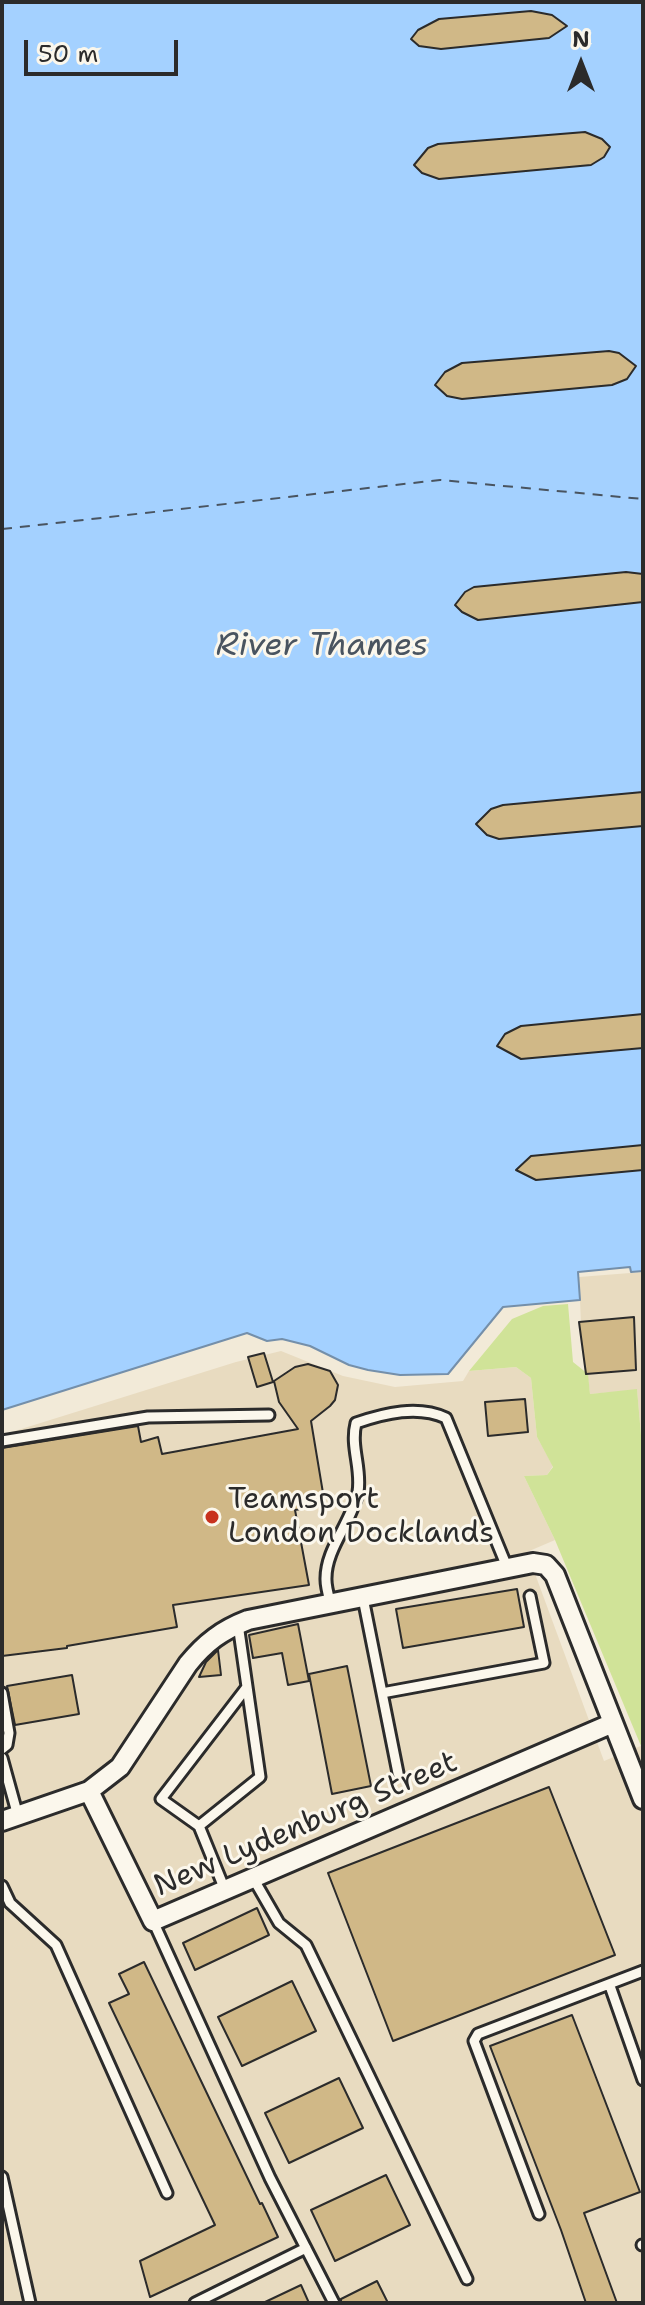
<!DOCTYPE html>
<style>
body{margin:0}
#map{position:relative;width:645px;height:2305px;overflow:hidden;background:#f2ead8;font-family:"Shantell Sans",sans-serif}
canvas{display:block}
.frame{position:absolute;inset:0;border:4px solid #2b2b2b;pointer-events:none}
.north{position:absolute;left:541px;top:24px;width:80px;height:80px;-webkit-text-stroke:6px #fbf7ec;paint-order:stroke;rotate:0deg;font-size:22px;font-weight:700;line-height:32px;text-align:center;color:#2b2b2b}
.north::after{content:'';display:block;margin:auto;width:28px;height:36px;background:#2b2b2b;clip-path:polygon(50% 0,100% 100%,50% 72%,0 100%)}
.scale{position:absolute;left:24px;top:40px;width:154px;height:36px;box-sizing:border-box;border:4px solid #2b2b2b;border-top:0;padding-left:10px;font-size:24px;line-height:28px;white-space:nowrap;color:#2b2b2b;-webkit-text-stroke:6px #fbf7ec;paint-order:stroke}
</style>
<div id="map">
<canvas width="645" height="2305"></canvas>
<div class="frame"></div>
<div class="north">N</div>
<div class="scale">50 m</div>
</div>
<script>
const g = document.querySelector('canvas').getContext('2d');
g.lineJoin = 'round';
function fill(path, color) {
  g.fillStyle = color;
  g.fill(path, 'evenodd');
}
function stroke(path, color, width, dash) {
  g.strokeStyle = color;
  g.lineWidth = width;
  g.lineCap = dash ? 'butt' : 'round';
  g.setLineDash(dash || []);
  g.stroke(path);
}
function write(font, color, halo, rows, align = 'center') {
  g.font = font + ' "Shantell Sans",sans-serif';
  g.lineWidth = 6;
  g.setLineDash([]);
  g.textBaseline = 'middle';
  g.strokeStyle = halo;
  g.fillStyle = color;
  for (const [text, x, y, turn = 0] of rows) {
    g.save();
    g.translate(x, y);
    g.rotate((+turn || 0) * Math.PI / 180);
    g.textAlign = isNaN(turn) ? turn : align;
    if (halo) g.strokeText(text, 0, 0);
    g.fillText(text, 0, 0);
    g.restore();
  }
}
const built = new Path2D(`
 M643,1272V1458L637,1390L590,1394L584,1348L582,1347L579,1277Z
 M281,1351L343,1376L395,1387L463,1381L469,1371L516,1367L531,1378L537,1437L553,1466L547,1475L524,1476L555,1540L527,1552L604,1761L643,1745V2303H2V1435L236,1362Z`);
const green = new Path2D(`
 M568,1304L573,1362L588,1374L590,1394L637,1389L643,1458V1745L641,1746L555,1540L524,1476L547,1475L553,1467L537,1437L531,1378L516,1367L469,1371L512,1319L543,1306Z`);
const water = new Path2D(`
 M2,2H643V1271L631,1272L630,1267L578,1272L580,1300L503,1307L448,1374L400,1375L368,1370L349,1365L310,1346L282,1339L267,1341L247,1333L2,1410Z`);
const ferry = new Path2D(`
 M2,529L440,480L643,499`);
const building = new Path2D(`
 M531,11L552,15L567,26L549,38L441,49L419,46L411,39L418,30L439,19Z
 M585,132L602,139L610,147L604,157L591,165L439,179L422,173L414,165L428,148L438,144Z
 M609,351L619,353L636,366L627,379L612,385L462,399L447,396L435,385L445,372L462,363Z
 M626,572L643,574V602L478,620L462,612L455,605L465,592L474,587Z
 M643,792V826L499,839L487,835L476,824L491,809L503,805Z
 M643,1014V1048L521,1059L497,1046L505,1034L521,1026Z
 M643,1145V1170L536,1180L516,1170L531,1156Z
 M634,1317L636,1370L586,1374L579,1322Z
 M264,1353L273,1382L257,1387L248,1357Z
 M308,1364L330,1371L338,1385L335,1400L330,1406L311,1421L325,1505L295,1510L309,1585L173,1605L177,1627L67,1646V1648L2,1656V1448L138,1426L141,1442L158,1437L162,1454L298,1429L279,1402L274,1381L295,1367Z
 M525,1399L528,1432L488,1436L485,1402Z
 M517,1589L524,1627L403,1648L396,1609Z
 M298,1624L309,1681L288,1685L282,1653L253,1658L249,1635Z
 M218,1650L221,1675L199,1677L206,1662Z
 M347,1666L371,1786L332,1794L309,1674Z
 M72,1675L79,1714L15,1725L7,1686Z
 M549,1787L615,1955L393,2041L328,1873Z
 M257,1908L269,1935L195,1970L183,1943Z
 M144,1962L260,2204L262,2203L278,2237L150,2297L140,2261L215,2225L109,2003L129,1994L119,1974Z
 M292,1981L316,2031L242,2066L218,2017Z
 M572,2015L640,2192L584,2213L617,2303H586L561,2230L490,2046Z
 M339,2078L363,2128L289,2163L265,2113Z
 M386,2175L410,2225L335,2261L311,2210Z
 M377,2281L388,2303H341V2299Z
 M301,2285L309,2303H263Z`);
const service = new Path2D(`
 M2,1441L148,1417L269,1415
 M363,1598L398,1773
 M331,1605C329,1597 326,1588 326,1580C325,1549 352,1522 358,1492C362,1468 350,1447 356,1423C385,1413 418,1405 446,1418L507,1567
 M2,1693L9,1733L7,1745L2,1749
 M382,1693L544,1663L530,1596
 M2,1758L18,1816
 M199,1826L161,1799L247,1687
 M253,1878L279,1923L306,1945L467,2279
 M2,1886L10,1903L56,1945L167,2193
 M225,1890L199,1826L260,1777L238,1624
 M153,1921L270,2178L334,2303
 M610,1986L643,2080
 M2,2177L30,2303
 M539,2214L474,2041L478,2034L643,1971
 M642,2245H643
 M195,2303L306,2248`);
const minor = new Path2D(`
 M89,1791L153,1921L613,1723
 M2,1821L89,1791L120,1767L188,1664C205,1643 222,1630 248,1620L533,1563L546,1565L555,1575L643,1799`);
const markers = [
 [212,1517,8,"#c8321e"]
];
const poiNames = [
 ["Teamsport",228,1500],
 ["London Docklands",228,1534]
];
const streetNames = [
 ["New Lydenburg Street",306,1825,-23]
];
const waterNames = [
 ["River Thames",322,647]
];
fill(built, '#e8dbc0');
fill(green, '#d0e398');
fill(water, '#a4d1ff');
stroke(water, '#748faa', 2);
stroke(ferry, '#495460', 2, [10, 8]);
fill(building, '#d0b887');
stroke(building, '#2b2b2b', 2);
stroke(service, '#2b2b2b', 15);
stroke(minor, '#2b2b2b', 24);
stroke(service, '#fbf7ec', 9);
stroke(minor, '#fbf7ec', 18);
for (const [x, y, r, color] of markers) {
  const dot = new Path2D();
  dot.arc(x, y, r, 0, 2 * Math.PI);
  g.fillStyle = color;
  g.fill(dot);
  stroke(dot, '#fbf7ec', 3);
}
write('30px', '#2b2b2b', '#fbf7ec', poiNames, 'left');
write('30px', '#2b2b2b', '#fbf7ec', streetNames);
write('italic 32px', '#495460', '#fbf7ec', waterNames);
</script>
